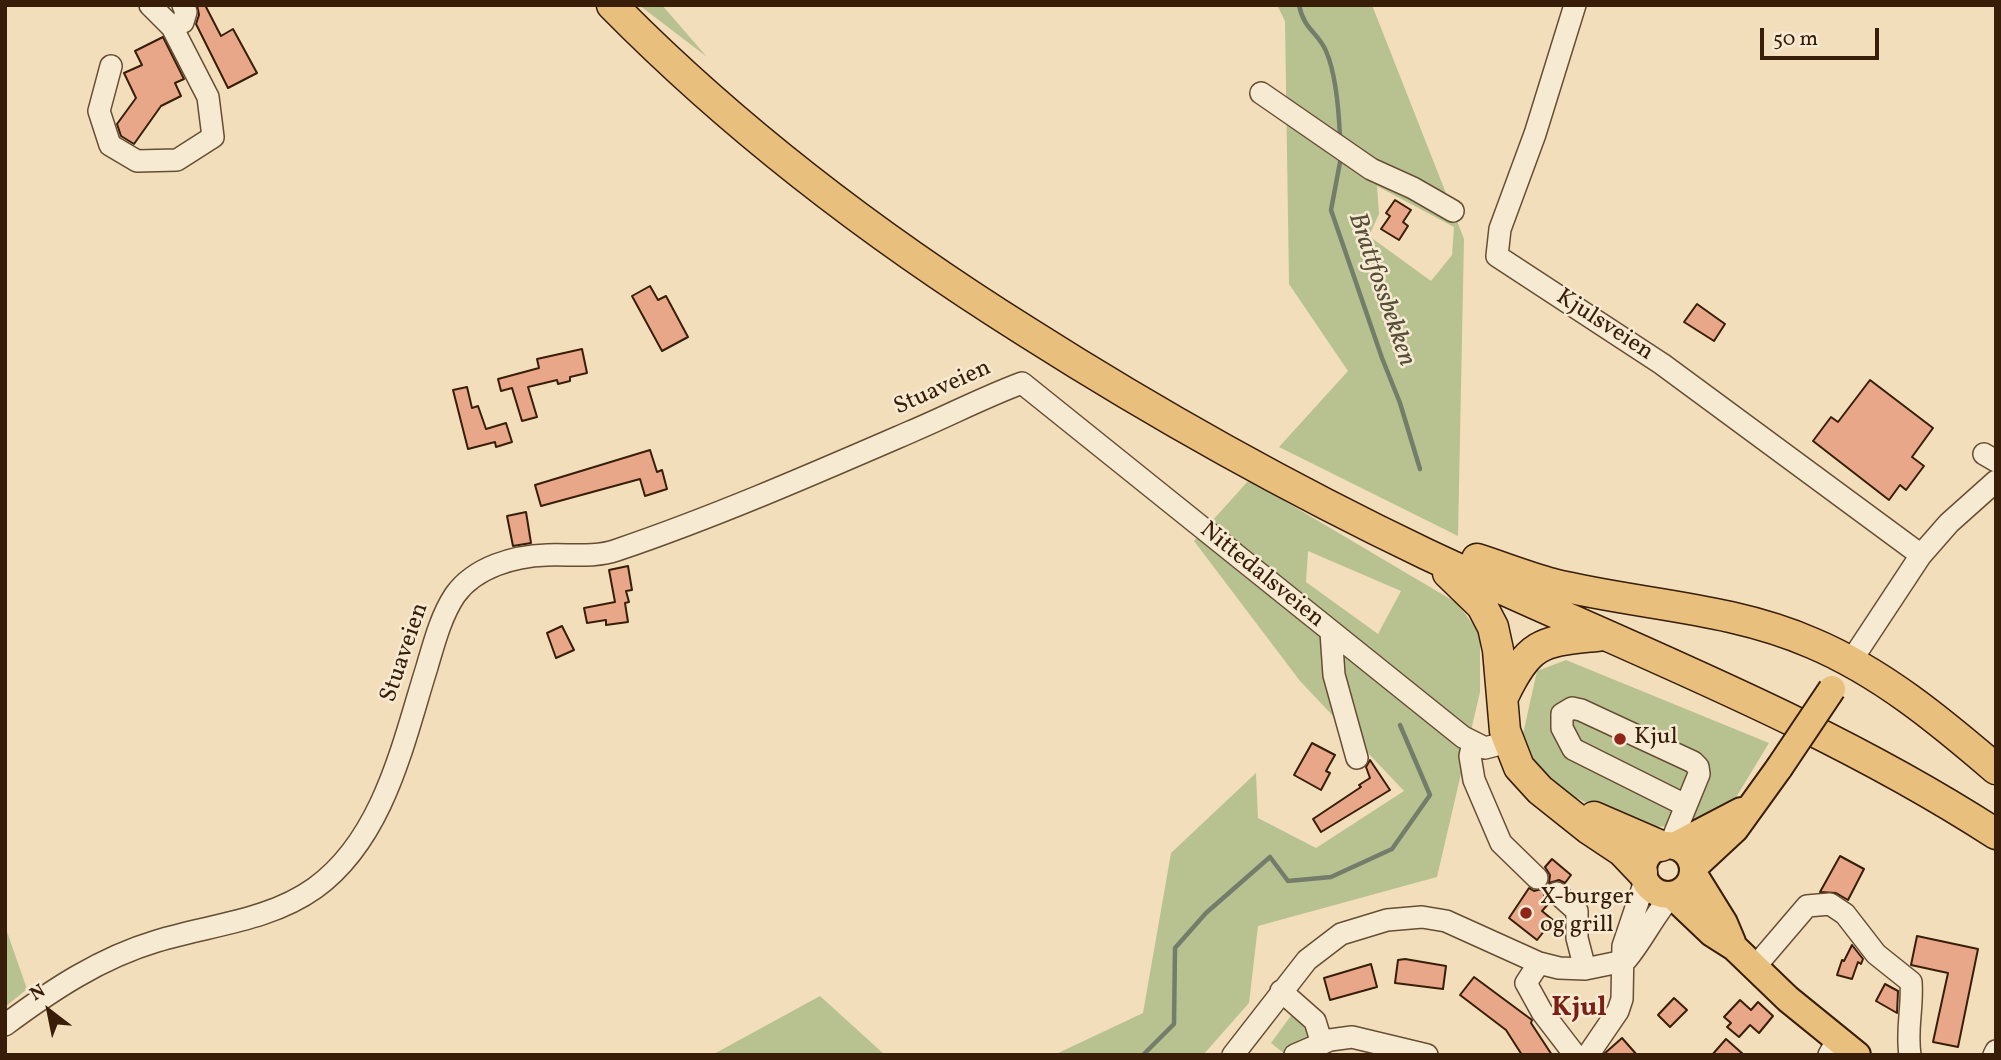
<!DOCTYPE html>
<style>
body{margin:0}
#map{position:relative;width:2001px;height:1060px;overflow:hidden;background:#f2deba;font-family:Vollkorn,serif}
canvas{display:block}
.frame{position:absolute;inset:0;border:7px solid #381e08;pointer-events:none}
.north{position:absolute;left:14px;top:976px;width:70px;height:70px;-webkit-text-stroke:5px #f7ead2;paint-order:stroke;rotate:328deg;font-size:19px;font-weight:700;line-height:28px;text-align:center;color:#381e08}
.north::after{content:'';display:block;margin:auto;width:24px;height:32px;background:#381e08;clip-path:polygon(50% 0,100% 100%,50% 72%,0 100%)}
.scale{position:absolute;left:1760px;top:28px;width:119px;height:32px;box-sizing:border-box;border:4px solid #381e08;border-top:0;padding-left:9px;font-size:21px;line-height:24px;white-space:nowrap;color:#381e08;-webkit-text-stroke:5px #f7ead2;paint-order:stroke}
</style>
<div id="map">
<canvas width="2001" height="1060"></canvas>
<div class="frame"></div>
<div class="north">N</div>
<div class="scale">50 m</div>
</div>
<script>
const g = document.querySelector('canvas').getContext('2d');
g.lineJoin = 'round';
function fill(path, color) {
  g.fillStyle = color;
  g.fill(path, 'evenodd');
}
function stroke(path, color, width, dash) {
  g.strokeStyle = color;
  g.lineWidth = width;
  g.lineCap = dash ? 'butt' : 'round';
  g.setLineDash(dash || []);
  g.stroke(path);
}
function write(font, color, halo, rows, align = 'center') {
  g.font = font + ' Vollkorn,serif';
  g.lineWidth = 5;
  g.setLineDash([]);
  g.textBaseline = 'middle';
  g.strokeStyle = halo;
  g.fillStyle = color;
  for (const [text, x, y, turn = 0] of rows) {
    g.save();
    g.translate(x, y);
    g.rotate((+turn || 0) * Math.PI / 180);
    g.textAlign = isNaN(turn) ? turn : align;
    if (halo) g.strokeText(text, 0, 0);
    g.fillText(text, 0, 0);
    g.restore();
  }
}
const green = new Path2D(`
 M639,5H662L707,57Z
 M1277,5H1372L1464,239L1458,536L1279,447L1348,371L1289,284L1285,21ZM1377,186L1454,227L1452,255L1431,281L1369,236L1379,214Z
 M1249,480L1457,603L1480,634V692L1437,877L1258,926L1249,1003L1203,1055H1054L1143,1013L1171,853L1256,773L1258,818L1316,848L1404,791L1300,681L1194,541ZM1308,551L1401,591L1378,634L1306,582Z
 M1566,660L1769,743L1732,804L1687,825L1636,828L1549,784L1521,743L1537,671Z
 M5,926L27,989L5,1007Z
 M820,996L885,1055H712Z
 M1295,1010L1311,1025L1315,1042L1286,1055L1271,1043Z`);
const stream = new Path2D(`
 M1299,5C1304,30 1318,32 1326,51C1336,74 1339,113 1340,138
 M1341,157L1331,210L1382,358L1400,403L1420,469
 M1143,1055L1174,1024L1175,948L1206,913L1270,857L1288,881L1331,877L1392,849L1430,795L1400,725`);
const building = new Path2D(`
 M197,5H205L221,36L233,29L257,73L228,88L196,24L199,15Z
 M163,37L184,79L175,83L181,96L161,106L134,144L121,136L117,124L136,98L124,73L142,65L135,51Z
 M1395,200L1411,210L1403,222L1408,226L1399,240L1381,229L1390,216L1386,213Z
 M650,286L658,300L666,296L688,337L662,351L632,296Z
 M1697,304L1725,324L1714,341L1684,322Z
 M582,349L587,373L570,377V381L558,384L557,380L528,387L537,417L522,421L512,388L501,391L498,379L539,368L537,359Z
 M1870,380L1933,428L1912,457L1924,466L1906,490L1900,485L1889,500L1813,441L1831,417L1838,422Z
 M467,387L472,408L478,406L486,429L506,423L512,442L496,447L495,442L468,449L453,390Z
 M650,450L657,472L662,470L667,489L645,496L640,479L541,506L535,485Z
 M526,512L531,543L513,546L507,516Z
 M628,566L632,590L626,591L629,602L625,603L628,622L606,625V620L587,623L584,608L615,602L609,570Z
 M562,626L574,650L556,658L547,633Z
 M1312,743L1335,755L1326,771L1330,773L1321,790L1294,775Z
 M1370,760L1390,790L1321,832L1313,819L1361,787L1359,785L1370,778L1366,767Z
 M1840,856L1864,869L1848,900L1836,893L1820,892Z
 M1552,859L1571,875L1565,883L1559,880L1549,883L1550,875L1545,867Z
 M1529,888L1534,891L1545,888L1544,896L1549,903L1542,911L1553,920L1537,940L1509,918Z
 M1917,936L1978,949L1958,1047L1933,1042L1948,973L1911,965Z
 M1852,945L1863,959L1861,964L1858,962L1852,979L1837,975L1842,960L1844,961Z
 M1405,959L1446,966L1443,989L1395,983L1398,960Z
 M1371,964L1377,987L1330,1000L1324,978Z
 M1474,977L1532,1020L1531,1023L1552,1055H1522L1506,1030L1460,995Z
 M1885,984L1898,991L1897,1013L1876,1001Z
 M1674,998L1687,1010L1670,1027L1658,1015Z
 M1740,1000L1751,1010L1758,1002L1773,1016L1759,1033L1750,1025L1739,1037L1727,1027L1731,1023L1724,1017Z
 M1622,1038L1637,1055H1604V1054Z
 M1726,1039L1744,1055H1712Z`);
const minor = new Path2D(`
 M1575,5L1535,134L1500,229L1497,256L1662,364L1921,555
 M172,27L183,22L186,12L183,5
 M111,66L99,111L110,145L137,161L177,160L213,137L208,97L172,27L150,5
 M1261,93L1371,169L1413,188L1453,211
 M1984,454L1996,461
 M1331,632L1334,675L1357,758
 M1851,661L1921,555L1949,523L1996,481
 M1473,743L1470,756L1474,780L1501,843L1537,878
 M1670,845L1699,774L1698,767L1693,762L1581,710L1572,708L1562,714V728L1573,749L1685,805
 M1557,893L1577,911V938L1585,969
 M1626,960C1643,940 1654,915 1672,895
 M1539,963L1526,983L1542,1012L1575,1055
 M1754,968L1807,906L1830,904L1845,914L1876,954L1911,982C1913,1007 1906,1030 1910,1055
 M1281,991L1315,1021L1322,1044
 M5,1025C52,990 100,958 157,941C209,925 269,921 315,888C384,838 403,743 427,667C434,643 441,616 455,595C475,567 514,556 547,555C569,554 595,558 617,550C717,516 813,474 910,432C948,416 984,397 1022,383L1463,737L1485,748L1508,742
 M1233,1055L1307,960L1341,934L1387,920L1422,917L1446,921L1539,963L1559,968L1585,969L1624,961
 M1295,1055L1330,1040L1352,1037L1427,1055
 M1588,1055L1618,1011L1622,999L1623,946L1645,881
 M1829,1055L1838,1039
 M1994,1055L1996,1051`);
const major = new Path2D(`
 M1643 870a25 25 0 1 1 50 0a25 25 0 1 1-50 0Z
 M1674,846L1741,811
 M1693,868L1735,829L1779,768
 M1693,873L1724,923L1732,942
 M1672,895L1712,933L1734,947L1788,999L1857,1055`);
const highway = new Path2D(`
 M612,5C736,131 877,238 1027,332C1156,414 1288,488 1426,554C1617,644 1817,718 1996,834
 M1477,559C1502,567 1527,577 1553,584C1639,605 1730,607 1812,643C1881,672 1940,721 1996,769
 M1448,573L1482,606L1493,627L1498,650L1505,731L1519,767L1540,790L1589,829L1622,851L1642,872
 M1503,697C1531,638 1544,642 1604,635
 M1594,817L1661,846`);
const majorBridge = new Path2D(`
 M1779,768L1832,689`);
const markers = [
 [1620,739,7,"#8f2418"],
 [1526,913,7,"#8f2418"]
];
const streetNames = [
 ["Kjulsveien",1604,326,33],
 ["Stuaveien",943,389,-24],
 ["Nittedalsveien",1261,576,39],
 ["Stuaveien",406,653,-71]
];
const poiNames = [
 ["Kjul",1634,739],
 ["X-burger",1540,899],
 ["og grill",1540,927]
];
const waterNames = [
 ["Brattfossbekken",1380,290,71]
];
const quarterNames = [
 ["Kjul",1579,1010]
];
fill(green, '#b8c291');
stroke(stream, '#747d6a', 4.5);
fill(building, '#e7a788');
stroke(building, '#381e08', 2);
stroke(minor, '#664e34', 24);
stroke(major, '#381e08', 30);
stroke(highway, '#381e08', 33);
stroke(minor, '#f7ead2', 21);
stroke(major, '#e9bf7d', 26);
stroke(highway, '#e9bf7d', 30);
stroke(majorBridge, '#381e08', 30, []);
stroke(majorBridge, '#e9bf7d', 26);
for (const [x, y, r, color] of markers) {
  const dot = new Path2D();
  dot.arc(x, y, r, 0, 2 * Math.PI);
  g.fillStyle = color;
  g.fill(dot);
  stroke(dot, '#f7ead2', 2.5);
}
write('24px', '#381e08', '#f7ead2', streetNames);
write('24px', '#381e08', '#f7ead2', poiNames, 'left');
write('italic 26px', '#564e39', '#f7ead2', waterNames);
write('bold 28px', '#7a1f14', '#f7ead2', quarterNames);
</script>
